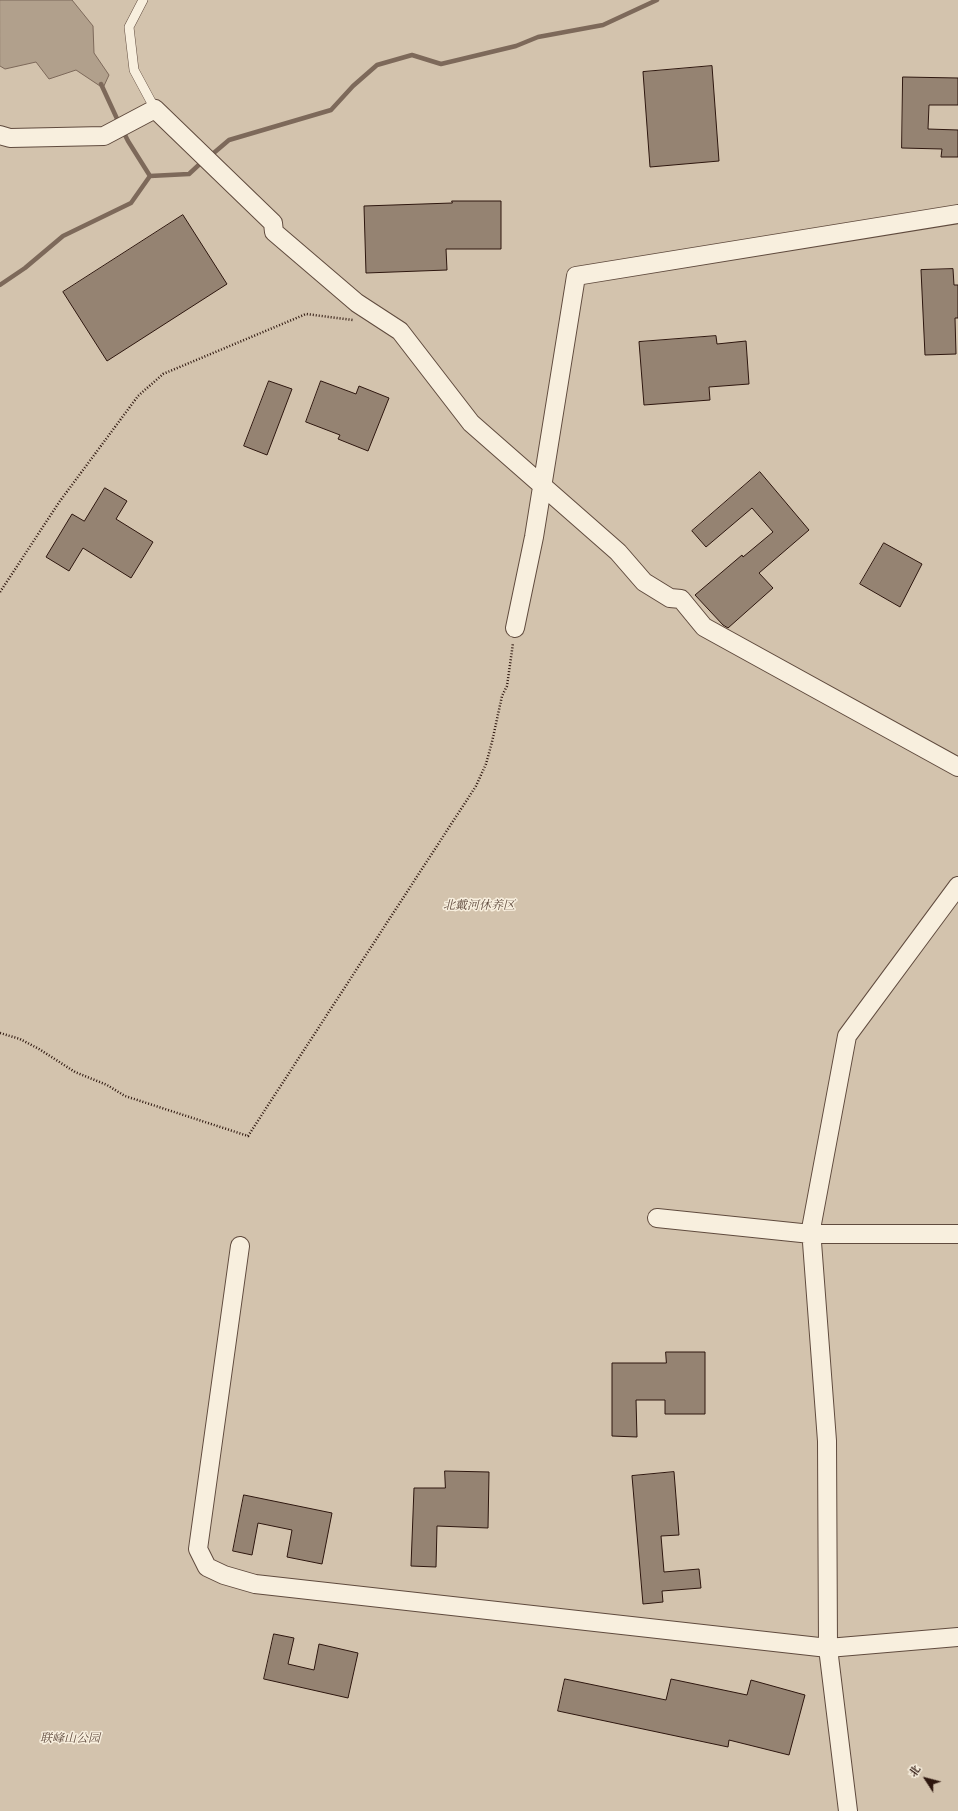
<!DOCTYPE html>
<meta charset="utf-8">
<style>
body{margin:0}
#map{position:relative;width:958px;height:1811px;overflow:hidden;background:#f5e6cd;font-family:"Old Standard TT","Noto Serif SC",serif}
canvas{display:block}
.north{position:absolute;left:906px;top:1759px;width:40px;height:40px;-webkit-text-stroke:3px #f8efde;paint-order:stroke;rotate:306deg;font-size:11px;font-weight:700;line-height:16px;text-align:center;color:#2e170f}
.north::after{content:'';display:block;margin:auto;width:14px;height:18px;background:#2e170f;clip-path:polygon(50% 0,100% 100%,50% 72%,0 100%)}
</style>
<div id="map">
<canvas width="958" height="1811"></canvas>
<div class="north">北</div>
</div>
<script>
const g = document.querySelector('canvas').getContext('2d');
g.lineJoin = 'round';
function fill(path, color) {
  g.fillStyle = color;
  g.fill(path, 'evenodd');
}
function stroke(path, color, width, dash) {
  g.strokeStyle = color;
  g.lineWidth = width;
  g.lineCap = dash ? 'butt' : 'round';
  g.setLineDash(dash || []);
  g.stroke(path);
}
function write(font, color, halo, rows, align = 'center') {
  g.font = font + ' "Old Standard TT","Noto Serif SC",serif';
  g.lineWidth = 3;
  g.setLineDash([]);
  g.textBaseline = 'middle';
  g.strokeStyle = halo;
  g.fillStyle = color;
  for (const [text, x, y, turn = 0] of rows) {
    g.save();
    g.translate(x, y);
    g.rotate((+turn || 0) * Math.PI / 180);
    g.textAlign = isNaN(turn) ? turn : align;
    if (halo) g.strokeText(text, 0, 0);
    g.fillText(text, 0, 0);
    g.restore();
  }
}
const green = new Path2D(`
 M0,0H958V1811H0Z`);
const water = new Path2D(`
 M0,0H72L93,26L94,53L109,75L103,88L76,70L49,79L36,62L5,69L0,66Z`);
const stream = new Path2D(`
 M101,84L119,123
 M122,129L128,141L150,176
 M209,157L229,140L331,110L353,86L377,65L412,55L441,64L516,46L538,37L603,25L657,0
 M0,285L25,268L63,236L131,203L150,176L189,174L203,161`);
const building = new Path2D(`
 M712,66L719,161L650,167L643,72Z
 M903,77L958,78V105H929L928,129L958,130V157H941L942,149L902,148Z
 M452,201H501V249H446L447,270L366,273L364,206L452,203Z
 M183,215L227,284L107,361L63,292Z
 M953,269L954,285H958V318H955L956,354L925,355L921,270Z
 M716,336L717,344L746,341L749,384L709,387L710,400L644,405L639,342Z
 M269,381L292,389L267,455L244,446Z
 M321,381L356,394L359,386L389,398L368,451L338,439L340,435L306,422Z
 M760,472L809,530L759,573L773,588L728,628L723,625L695,595L742,555L743,557L773,532L752,508L706,547L692,531Z
 M105,488L127,501L116,519L153,542L131,578L83,548L69,571L46,557L72,514L84,521Z
 M884,543L922,564L900,607L860,584Z
 M666,1352H705V1414H665V1400H636L637,1437L612,1436V1363H666Z
 M445,1471L489,1472L488,1528L437,1526L436,1567L411,1566L414,1488H445Z
 M674,1472L679,1535L661,1536L664,1572L699,1569L701,1588L662,1591L663,1602L643,1604L632,1476Z
 M244,1495L332,1513L322,1564L287,1557L292,1530L258,1523L252,1555L233,1551Z
 M274,1634L294,1638L288,1664L314,1670L319,1644L358,1653L348,1698L264,1679Z
 M565,1679L666,1700L671,1679L747,1695L751,1680L805,1695L789,1755L729,1740L728,1747L558,1711Z`);
const path = new Path2D(`
 M0,592L60,501L138,396L163,374L306,314L353,320
 M0,1033L20,1039L39,1049L75,1072L107,1085L125,1096L248,1136L476,786L486,764L492,742L502,696L507,686L513,643`);
const service = new Path2D(`
 M143,0L129,27L134,70L155,109`);
const minor = new Path2D(`
 M0,135L10,138L104,136L155,109L273,223L274,232L357,303L400,331L471,423L618,552L644,582L670,598L681,599L704,627L958,767
 M515,628L534,537L576,276L958,214
 M657,1218L811,1234H958
 M240,1246L198,1549L207,1567L224,1575L255,1584L828,1648L958,1637
 M848,1811L828,1648L827,1441L811,1229L847,1036L958,886`);
const parkNames = [
 ["北戴河休养区",479,906],
 ["联峰山公园",70,1739]
];
fill(green, '#d3c3ad');
fill(water, '#b1a08c');
stroke(water, '#7d695a', 1);
stroke(stream, '#7d695a', 4.5);
fill(building, '#958372');
stroke(building, '#2e170f', 1);
stroke(service, '#604b3e', 10);
stroke(minor, '#604b3e', 20);
stroke(path, '#2e170f', 2.5, [1, 2]);
stroke(service, '#f8efde', 9);
stroke(minor, '#f8efde', 18);
write('italic 12px', '#604b3e', '#f8efde', parkNames);
</script>
